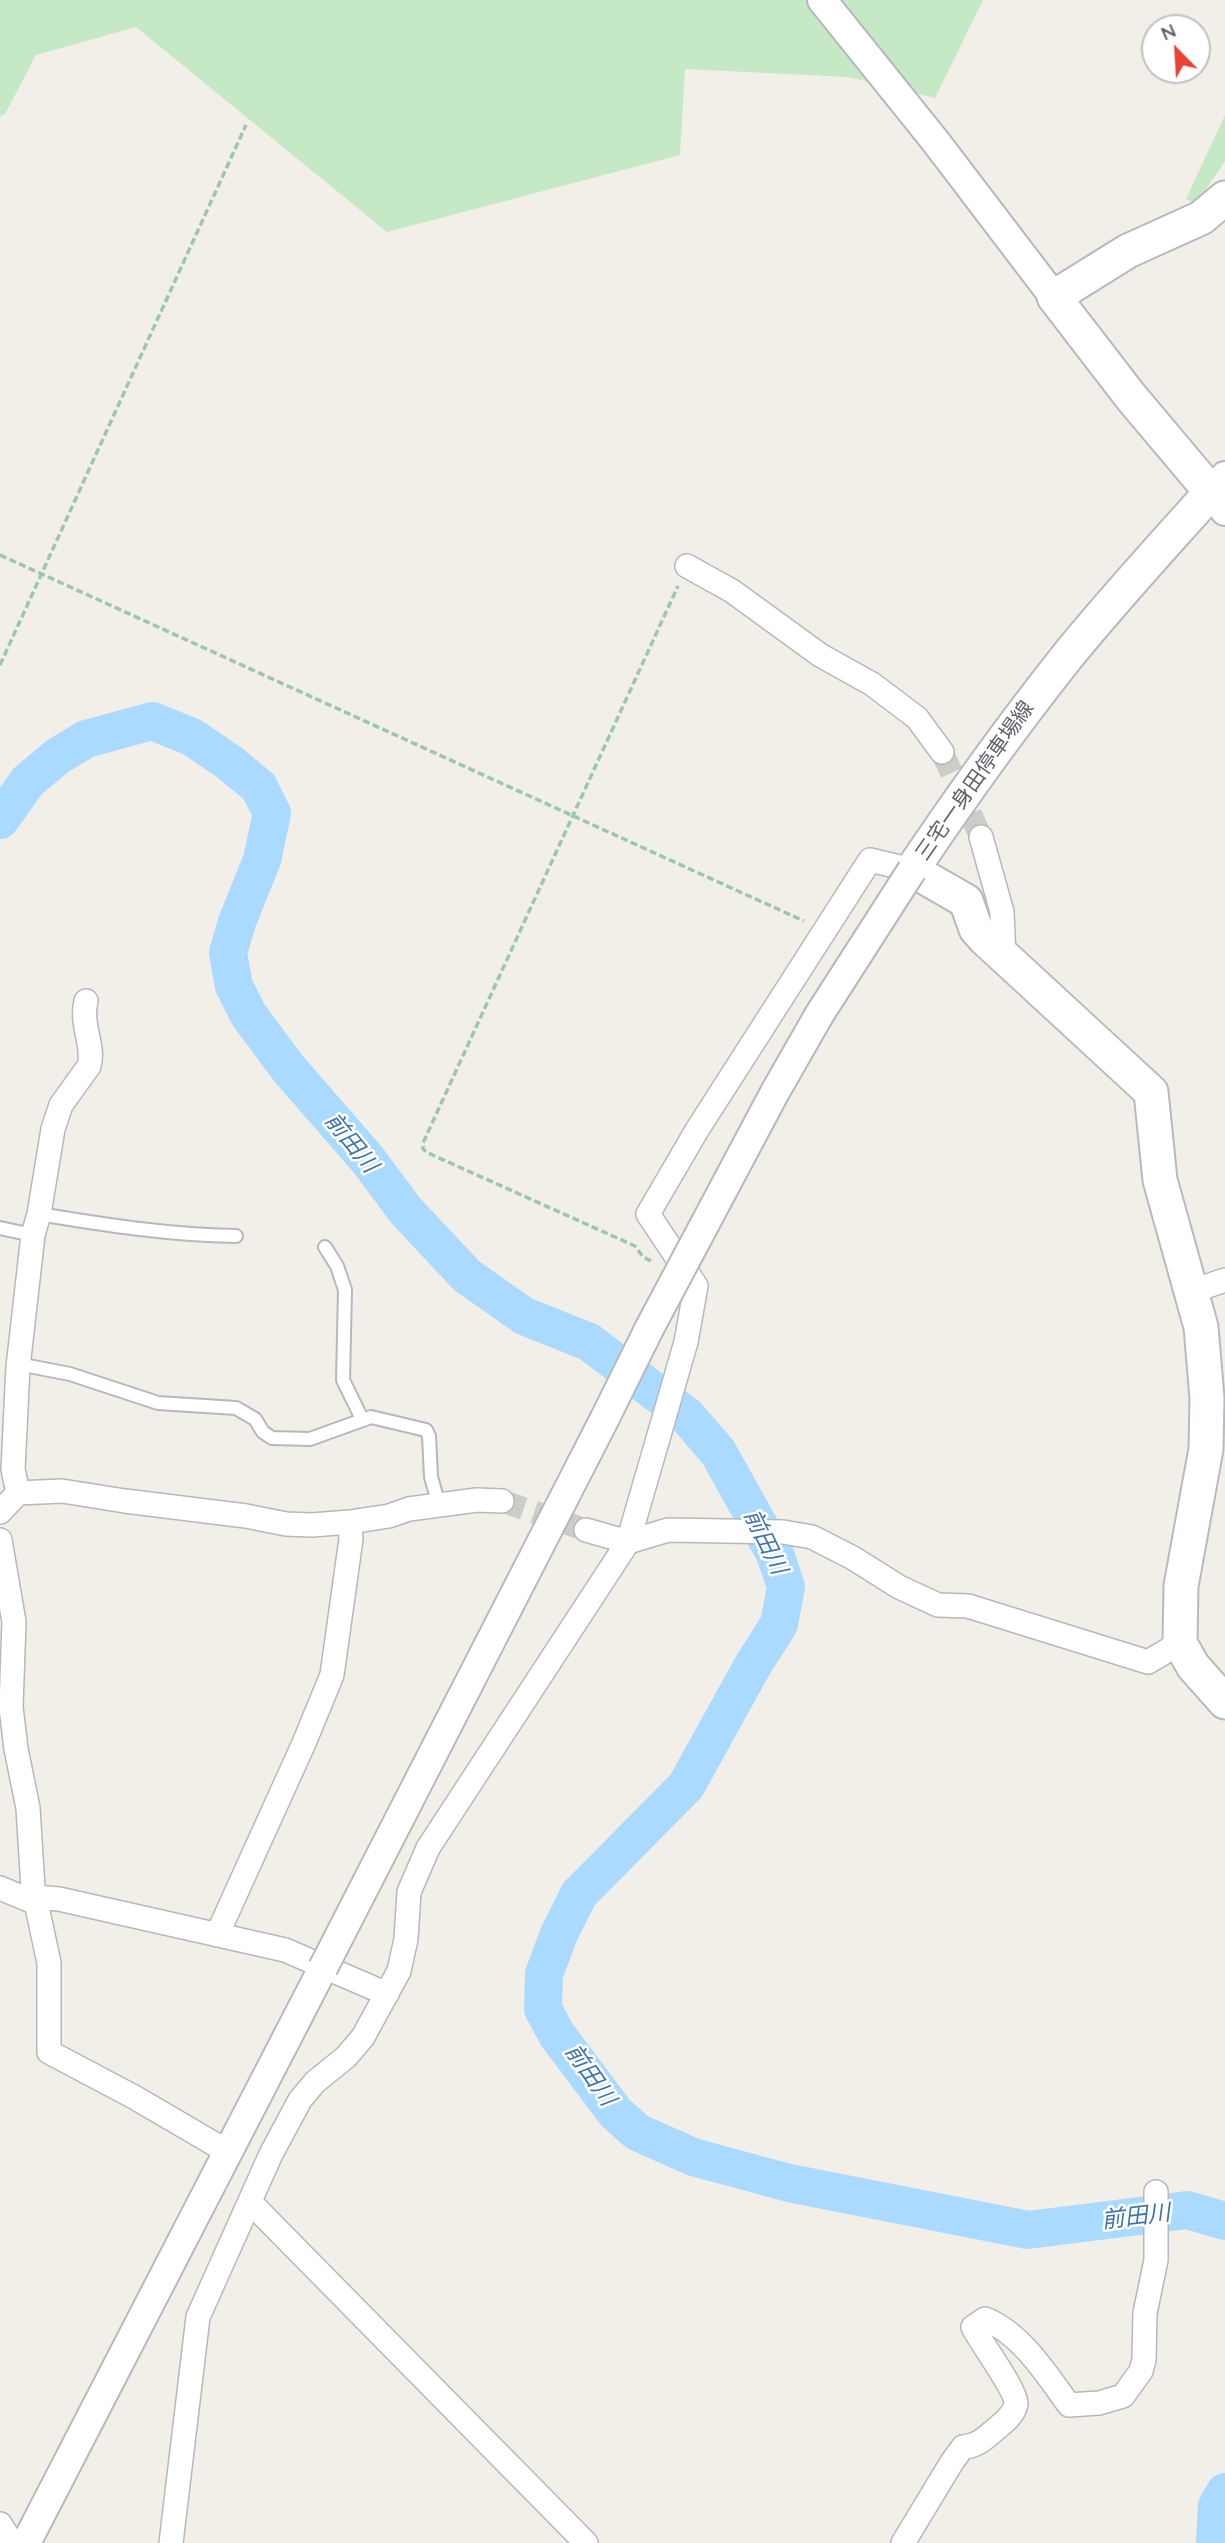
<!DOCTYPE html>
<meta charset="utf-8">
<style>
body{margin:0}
#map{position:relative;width:1225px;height:2543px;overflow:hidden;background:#f1efe8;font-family:Quicksand,sans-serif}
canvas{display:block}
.north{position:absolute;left:1141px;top:14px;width:70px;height:70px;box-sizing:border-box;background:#fff;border:2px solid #bfc1c3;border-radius:50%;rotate:336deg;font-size:19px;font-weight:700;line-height:28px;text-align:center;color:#5f6368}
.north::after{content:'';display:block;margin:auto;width:24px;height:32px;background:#ea4335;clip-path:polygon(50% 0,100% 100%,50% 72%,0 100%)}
</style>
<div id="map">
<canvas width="1225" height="2543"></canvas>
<div class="north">N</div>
</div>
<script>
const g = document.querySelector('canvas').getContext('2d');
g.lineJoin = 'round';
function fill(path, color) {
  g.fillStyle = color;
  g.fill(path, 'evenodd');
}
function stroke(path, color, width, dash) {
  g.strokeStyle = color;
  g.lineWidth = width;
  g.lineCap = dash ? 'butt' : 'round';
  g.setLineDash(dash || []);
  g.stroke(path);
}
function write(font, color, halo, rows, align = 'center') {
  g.font = font + ' Quicksand,"Noto Sans JP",sans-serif';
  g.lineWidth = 5;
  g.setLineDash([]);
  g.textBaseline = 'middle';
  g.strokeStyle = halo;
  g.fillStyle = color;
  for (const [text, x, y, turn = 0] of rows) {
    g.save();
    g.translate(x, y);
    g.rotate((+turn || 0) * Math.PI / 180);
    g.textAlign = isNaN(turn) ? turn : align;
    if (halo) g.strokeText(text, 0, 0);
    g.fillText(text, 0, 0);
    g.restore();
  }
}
const green = new Path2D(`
 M0,0H983L935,98L848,77L685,69L680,155L387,232L136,27L36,55L5,114L0,116Z
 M1225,115V161L1196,204L1186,199Z`);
const river = new Path2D(`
 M0,820L28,781L58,756L86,739L152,721L192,737L230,763L259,787L272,813L262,860L237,922L228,953L234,986L248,1014L288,1068L368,1160L406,1211L467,1276L524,1316L589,1342L687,1416L718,1452L775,1554L786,1587L779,1624L753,1665L686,1786L579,1894L559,1934L544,1974L543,2009L557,2035L615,2112L637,2132L693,2157L789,2183L1028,2230L1187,2210L1225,2221
 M1215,2543L1217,2506L1225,2492`);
const minorTunnel = new Path2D(`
 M942,752L981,837
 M502,1501L586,1530`);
const path = new Path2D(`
 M0,555L804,921
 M0,665L246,125
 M651,1261L643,1257L635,1246L428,1153L423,1149V1143L678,586`);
const service = new Path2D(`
 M39,1214C105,1225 170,1235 236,1236
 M0,1228L33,1235
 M325,1247L337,1266L345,1290L343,1380L362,1419
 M18,1364L70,1374L158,1403L236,1408L255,1419L263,1432L272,1438L310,1439L371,1417L426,1430L429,1436L431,1477L439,1505`);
const minor = new Path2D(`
 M687,566L732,591L820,655L872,684L917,718L942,752
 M981,837L1002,912L1004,957
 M1190,1292L1225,1280
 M18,1493L13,1469L18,1367L33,1235L39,1214L53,1129L61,1105L89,1066C95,1046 80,1026 86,1001
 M0,1512L18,1493L62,1491L125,1501L246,1516L286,1524L312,1525L350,1522L389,1516L409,1509L439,1505L477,1500L502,1501
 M586,1530L628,1542L668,1530L783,1532L812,1537L853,1558L899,1587L938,1605L968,1606L1148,1662L1180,1643
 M0,1540L14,1622L11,1707L16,1749L28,1808L33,1888L49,1963V2052L134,2097L228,2152
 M0,1888L36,1903
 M35,1897L59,1899L285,1950L387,1994
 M217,1935L304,1743L332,1675L351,1539L350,1522
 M250,2202L586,2543
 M0,2524L12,2543
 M171,2543L198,2317L271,2154L300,2100L315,2082L346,2057L363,2037L399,1971L406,1939L409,1892L428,1848L628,1542L686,1342L696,1286L648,1214L697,1130L870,860L912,870
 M903,2543L952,2462L963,2447C978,2446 985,2438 996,2429C1004,2422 1014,2415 1016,2404C1017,2391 981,2343 973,2327L985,2319C1021,2333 1047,2375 1069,2405L1099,2403L1123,2396L1141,2371L1144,2360L1145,2313L1156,2260V2192`);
const tertiary = new Path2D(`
 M822,0L936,142L1054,297
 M1225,476L1211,492L1225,511
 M605,1418L649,1329
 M26,2543L323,1968`);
const secondary = new Path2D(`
 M1225,198L1201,218L1128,251L1054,297L1131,397L1211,492C1162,547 1112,601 1066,658C1012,726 961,797 912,870L966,901L976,929L985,939L1151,1092L1160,1180L1201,1327L1207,1398L1206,1449L1181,1586L1180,1643L1193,1666L1225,1702`);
const tertiaryBridge = new Path2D(`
 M649,1329L775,1092L819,1015L912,870
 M323,1968L605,1418`);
const streetNames = [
 ["三宅一身田停車場線",975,781,-55]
];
const waterNames = [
 ["前田川",351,1143,51],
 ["前田川",765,1542,64],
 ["前田川",590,2075,55],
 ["前田川",1136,2217,-7]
];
fill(green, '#c5e8c5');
stroke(river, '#aadaff', 38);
stroke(minorTunnel, '#ccccc8', 23, [23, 11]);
stroke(service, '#b5b8bc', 16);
stroke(minor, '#b5b8bc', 26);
stroke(tertiary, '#b5b8bc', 32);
stroke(secondary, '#b6babf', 37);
stroke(path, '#9cc7a9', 3.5, [7, 3.5]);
stroke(service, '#fff', 12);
stroke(minor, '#fff', 23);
stroke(tertiary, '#fff', 28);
stroke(secondary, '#fff', 33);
stroke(tertiaryBridge, '#b5b8bc', 32, []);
stroke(tertiaryBridge, '#fff', 28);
write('21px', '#5f6368', '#fff', streetNames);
write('italic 23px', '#4174aa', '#fff', waterNames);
</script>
